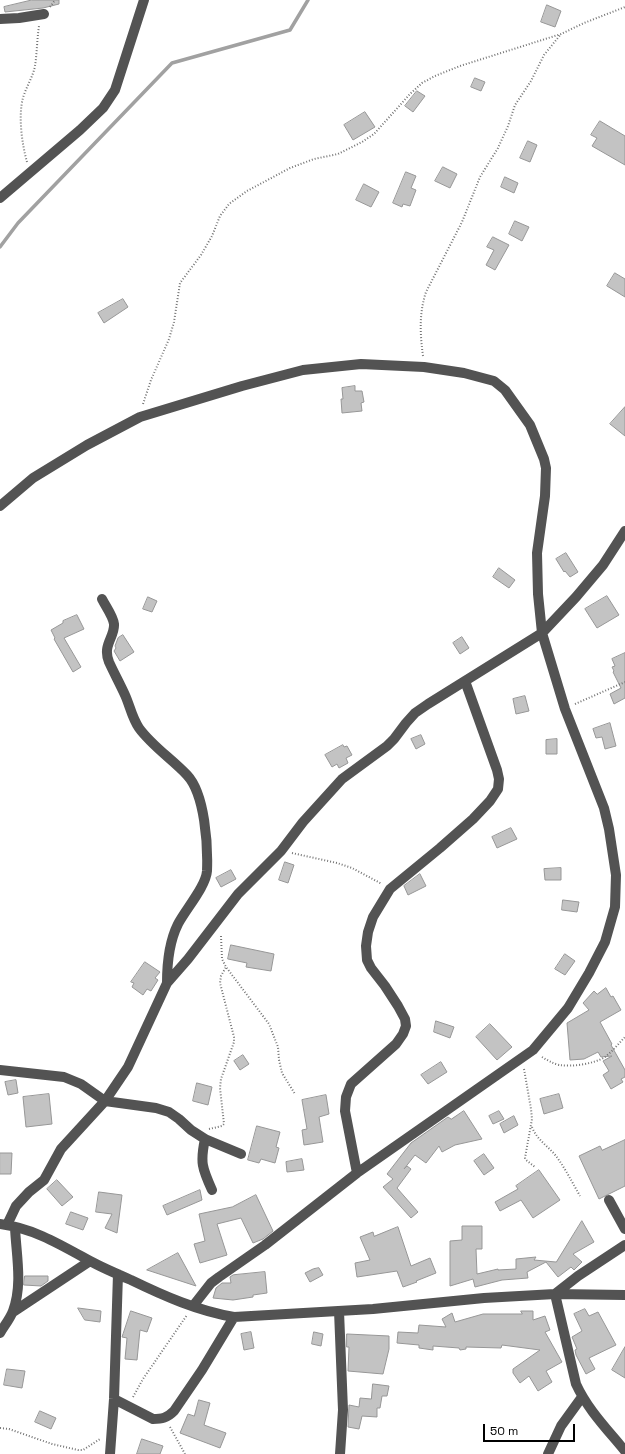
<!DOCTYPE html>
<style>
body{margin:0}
#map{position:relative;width:625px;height:1454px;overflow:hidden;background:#fff;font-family:"Space Grotesk",sans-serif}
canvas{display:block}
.scale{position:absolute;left:483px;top:1424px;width:92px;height:18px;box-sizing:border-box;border:2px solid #000;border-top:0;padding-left:5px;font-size:12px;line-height:14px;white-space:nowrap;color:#000;-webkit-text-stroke:3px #fff;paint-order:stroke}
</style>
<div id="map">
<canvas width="625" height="1454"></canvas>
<div class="scale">50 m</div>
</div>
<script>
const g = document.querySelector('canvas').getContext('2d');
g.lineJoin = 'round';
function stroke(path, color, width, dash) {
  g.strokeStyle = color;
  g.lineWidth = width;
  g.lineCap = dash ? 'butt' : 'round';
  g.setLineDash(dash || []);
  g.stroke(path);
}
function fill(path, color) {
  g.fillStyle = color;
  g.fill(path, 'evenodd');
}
const stream = new Path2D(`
 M0,247L18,223L172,63L290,30L308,0`);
const building = new Path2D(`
 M32,0H59V4L43,8L5,12L4,7Z
 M547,5L561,11L555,27L541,22Z
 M475,78L485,82L481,91L471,87Z
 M417,91L425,96L413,112L405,106Z
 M365,112L375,127L353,140L344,125Z
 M600,121L625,136V165L592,146L597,138L591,135Z
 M528,141L537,145L530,162L520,158Z
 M443,167L457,174L450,188L435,181Z
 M406,172L416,176L411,188L416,190L410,206L403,204L402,207L393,203Z
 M505,177L518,183L514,193L501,187Z
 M364,184L379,192L371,207L356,200Z
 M515,221L529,227L522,241L509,234Z
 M493,237L509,245L495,270L486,265L494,250L487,247Z
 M615,273L625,279V297L607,286Z
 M123,299L128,307L104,323L98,313Z
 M355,386V391H362L364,402L361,403L362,411L342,413L341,399H343L342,388Z
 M625,407V436L610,424Z
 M566,553L578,572L570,577L565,571L564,572L556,559Z
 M499,568L515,580L509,588L493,577Z
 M607,596L619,615L597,628L585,609Z
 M148,597L157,601L152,612L143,609Z
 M77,615L84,629L64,638L81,667L73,672L54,639L55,638L51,630L63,623V621Z
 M123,635L134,652L120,661L114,651L116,648L115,646L118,638Z
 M462,637L469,648L460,654L453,643Z
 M625,653V698L614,704L610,694L621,688L613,672L614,671L612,667L615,666L612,659Z
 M525,696L529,711L516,714L513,699Z
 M610,723L616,746L605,749L602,737L596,738L593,729Z
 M421,735L425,744L416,749L411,739Z
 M557,739V754H546V740Z
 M343,745L344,747L347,746L352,755L346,758L348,763L339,768L337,764L332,767L325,755Z
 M511,828L517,839L497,848L492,837Z
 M285,862L294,865L288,883L279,880Z
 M561,868V880H545L544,869Z
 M231,870L236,879L221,887L216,878Z
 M420,874L426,886L408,895L404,886Z
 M563,900L579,902L577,912L562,910Z
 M231,945L274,954L271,971L246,967L247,963L228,959Z
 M565,954L575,961L565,975L555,969Z
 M145,962L160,972L155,978L158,980L151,991L147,989L143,995L132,987L134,983L131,982Z
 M606,988L611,997L613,996L621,1010L600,1022L612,1044L611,1045L625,1070V1077L621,1079L623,1082L611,1089L603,1075L609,1071L603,1061L612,1056L601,1057L598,1052L584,1059L570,1060L567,1023L589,1010L583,1003L594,991L597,994Z
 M436,1021L454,1027L450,1038L434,1032Z
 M490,1024L512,1047L497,1060L476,1037Z
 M243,1055L249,1064L240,1070L234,1061Z
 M441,1062L447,1072L428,1084L421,1075Z
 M16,1080L18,1093L8,1095L5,1082Z
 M197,1083L212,1087L208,1105L193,1101Z
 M49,1094L52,1124L26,1127L23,1097Z
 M559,1094L563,1108L544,1114L540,1099Z
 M326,1095L329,1114L319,1117L323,1142L304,1145L302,1130L307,1129L302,1100Z
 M464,1111L482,1139L455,1145L442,1152L439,1146L426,1163L415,1155L404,1169L407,1166L411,1169L397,1188L418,1212L411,1218L383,1187L393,1179L387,1174L411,1143L448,1117L451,1119Z
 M499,1111L504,1119L493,1124L489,1116Z
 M514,1116L518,1125L504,1133L500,1124Z
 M257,1126L280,1132L276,1147L279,1148L275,1163L261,1159L259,1163L248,1160Z
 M625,1140V1186L599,1199L579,1156L600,1146L602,1150Z
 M0,1153H12L11,1174H0Z
 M484,1154L494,1168L484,1175L474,1161Z
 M302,1159L304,1170L287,1172L286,1162Z
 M539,1170L560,1200L533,1218L521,1200L500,1211L495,1202L518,1189L516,1186Z
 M57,1180L73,1197L62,1206L47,1189Z
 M200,1190L202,1200L167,1215L163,1206Z
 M99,1192L122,1195L117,1233L105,1228L112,1214L96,1212Z
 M256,1195L273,1231L263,1239L253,1243L241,1218L217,1224L227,1255L200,1263L194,1244L205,1241L199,1214L232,1207Z
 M71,1212L88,1218L83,1230L66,1224Z
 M582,1221L594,1242L573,1254L582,1262L574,1270L571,1267L558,1277L546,1262L527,1272L528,1278L502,1280L475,1287L473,1279L450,1286V1241L462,1240V1226H482V1249H476L477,1274L498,1269V1270L516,1269V1259L536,1257L534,1260L556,1262Z
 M398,1227L411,1266L430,1258L436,1273L416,1281L417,1282L403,1287L397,1271L357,1277L355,1263L370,1260L360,1237L373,1232L374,1236Z
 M178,1253L196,1286L147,1270Z
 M319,1268L323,1275L310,1282L305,1273L313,1269Z
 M265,1272L267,1293L253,1295V1297L233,1300L213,1298L216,1288L222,1283H231L230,1277L233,1275Z
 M25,1276H48V1281L41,1286L24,1285Z
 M78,1308L101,1311L100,1322L85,1320Z
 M585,1309L589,1316L598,1312L616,1345L589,1358L595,1369L586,1374L576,1355L575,1350L577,1349L572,1337L582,1331L574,1314Z
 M131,1311L152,1318L147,1332L140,1330L137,1360L125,1359L127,1338L122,1337L123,1334Z
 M521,1311H533V1320L545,1316L550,1330L545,1332L562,1362L546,1371L552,1382L538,1391L529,1376L520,1383L513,1373V1369L540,1350L502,1345L501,1348L466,1347V1349L460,1350L459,1348L433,1346V1350L419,1348V1345L397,1343L398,1332L418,1333L419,1325L446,1327L442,1319L452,1313L455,1322L483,1314H522Z
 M251,1332L254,1348L244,1350L241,1334Z
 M314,1332L323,1334L321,1346L312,1344Z
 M347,1334L389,1336V1349L383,1374L348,1371L349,1347H347Z
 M625,1347V1378L612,1370Z
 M7,1369L25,1371L22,1388L4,1385Z
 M373,1384L389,1386L387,1396H382L380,1408H377V1417L362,1416L359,1429L348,1427L349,1405L359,1407L360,1398L371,1399Z
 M199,1400L210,1403L204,1425L226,1433L220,1448L180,1433L188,1414L194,1416Z
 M40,1411L56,1418L51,1429L35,1422Z
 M142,1439L163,1446L160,1454H137Z`);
const path = new Path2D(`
 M50,7L55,0
 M27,162C22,144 18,116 23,98C26,87 33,77 35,66C37,53 37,39 39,26
 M423,356C420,334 419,313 426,292L462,222L480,177L498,148L508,126L515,105L531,81L544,55L561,34
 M143,404L151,380L169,339L174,322L180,283L201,255L212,236L220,216L229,204L247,191L290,168L314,159L338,154L362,142L374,134L410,94L422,83L435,76L460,66L561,34L584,23L625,7
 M575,704L625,682
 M292,853L337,863L352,868L382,884
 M221,936L222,959L226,967L269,1024L278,1047L279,1060L282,1073L295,1094
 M542,1057C547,1060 552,1063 559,1065C572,1067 594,1064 605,1057C613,1051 619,1043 625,1037
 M524,1069L531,1109L532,1119L525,1158L526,1160L535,1167
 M532,1127C537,1140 548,1146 556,1156C565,1168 572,1182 580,1196
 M209,1129L222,1126L224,1124L220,1088L221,1079L234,1042V1037L220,983L221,976L226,967
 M133,1397L143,1379L187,1315
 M170,1427L185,1454
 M0,1428L9,1429L52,1444L78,1450H83L100,1439`);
const minor = new Path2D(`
 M0,19L19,18L44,14
 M0,198L80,130L103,108L115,90L144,0
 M0,506L33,478L87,445L140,417L242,386L303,370L361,364L424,367L464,373L494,381L505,390L530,425L544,459L546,468L545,496L537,553L538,594L542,633L565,709L604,808L609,829L616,875L615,907L605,942L589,973L568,1008L533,1050L357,1173L265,1245L219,1277L211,1283L193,1306
 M102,599C106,607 113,616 114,624C115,637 102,645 109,662C114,673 120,684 125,695C130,706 132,718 139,728C152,746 172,759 187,775C205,794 208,845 207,871C206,886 186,909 178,924C169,942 167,963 167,983
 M0,1070L64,1077L81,1084L105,1101L156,1108L169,1112L179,1119L191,1130L205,1139L241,1154
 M205,1139C200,1162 202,1168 212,1190
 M357,1173L345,1111L346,1097L351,1084L396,1044L403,1034L406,1026L405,1019L398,1006L385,986L371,968L367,960L366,946L368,932L373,917L390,889L440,848L473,819L490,801L498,789L499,779L497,770L465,681
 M609,1200L625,1229
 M0,1224C33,1228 61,1245 90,1261C103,1268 117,1274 131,1280C164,1296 198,1311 234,1317L373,1309L484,1298L555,1294L625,1295
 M7,1225L16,1206L29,1192L44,1180L61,1149L105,1101L128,1067L167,983L188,959L238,894L281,851L303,822L342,779L387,746L394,739L406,723L415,713L428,704L542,633L576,597L603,565L625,531
 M625,1245L578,1276L555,1294L576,1384C588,1410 607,1429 625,1451
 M339,1311L343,1410L340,1454
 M13,1312L90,1261
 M0,1333C4,1326 10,1319 13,1311C23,1284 16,1254 15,1227
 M114,1399L153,1419C162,1419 167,1418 174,1411L202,1370L234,1317
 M110,1454L114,1399L118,1274
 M548,1454L561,1426L582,1397`);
stroke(stream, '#a1a1a1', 3.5);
fill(building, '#c3c3c3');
stroke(building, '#979797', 1);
stroke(path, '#757575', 2, [1, 2]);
stroke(minor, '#535353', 10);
</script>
